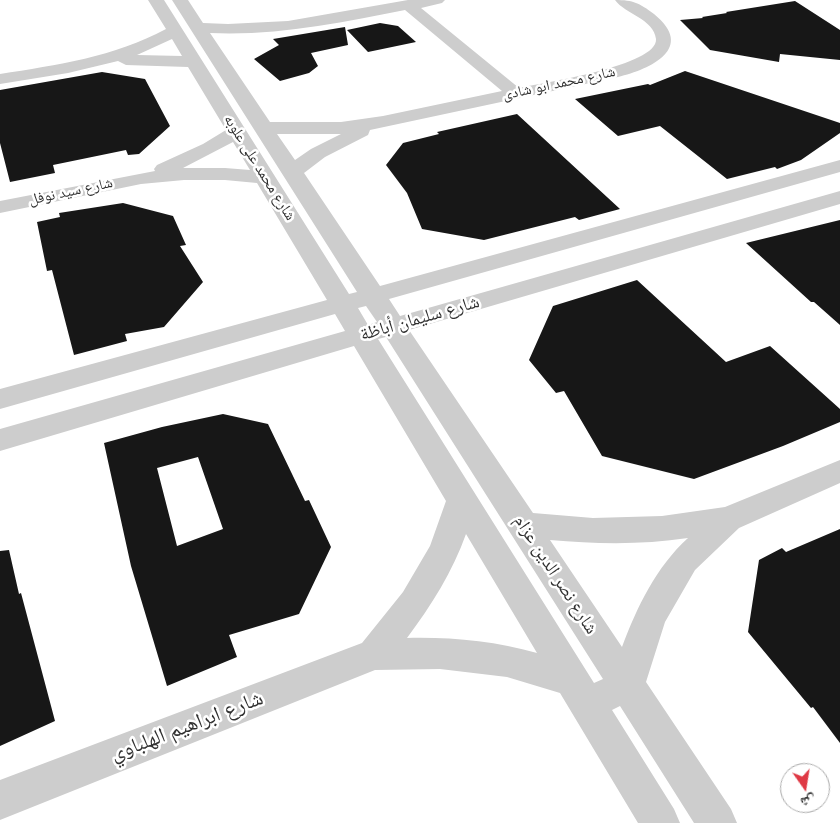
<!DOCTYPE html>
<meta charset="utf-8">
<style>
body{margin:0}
#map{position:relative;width:840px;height:823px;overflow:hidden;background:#fff;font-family:Poppins,"Noto Naskh Arabic",sans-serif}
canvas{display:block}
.north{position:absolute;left:780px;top:763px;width:50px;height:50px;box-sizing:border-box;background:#fff;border:1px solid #acacac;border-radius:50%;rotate:167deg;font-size:14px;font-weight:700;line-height:20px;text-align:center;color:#303030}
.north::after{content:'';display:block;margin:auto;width:18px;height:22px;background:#df3945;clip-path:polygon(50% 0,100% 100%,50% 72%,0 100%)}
</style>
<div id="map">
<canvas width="840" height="823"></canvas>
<div class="north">ش</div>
</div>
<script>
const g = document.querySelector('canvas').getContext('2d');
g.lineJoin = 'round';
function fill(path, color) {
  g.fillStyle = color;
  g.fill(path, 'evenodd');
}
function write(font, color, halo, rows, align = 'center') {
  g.font = font + ' Poppins,"Noto Naskh Arabic",sans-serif';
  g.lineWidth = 5;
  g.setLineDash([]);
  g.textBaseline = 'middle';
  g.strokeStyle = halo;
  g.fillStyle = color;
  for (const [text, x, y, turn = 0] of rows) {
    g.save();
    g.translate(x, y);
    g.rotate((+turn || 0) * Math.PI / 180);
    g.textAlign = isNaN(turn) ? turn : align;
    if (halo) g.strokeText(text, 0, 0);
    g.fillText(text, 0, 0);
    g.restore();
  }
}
const building = new Path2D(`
 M795,1L840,30V60L780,54L779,62L710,50L680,20L703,18L702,17L727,13L726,12Z
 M380,23L398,26L416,42L368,52L347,30Z
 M345,27L348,45L311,53L318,66L309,73L280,81L254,59L279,45L273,39Z
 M685,71L840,123V133L801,160L777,169L775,167L727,179L660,126L618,136L575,99L648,84L650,85Z
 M102,72L145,79L170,126L139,154L128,155L126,150L53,165L55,173L10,182L0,143V90Z
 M517,114L620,209L579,220L575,217L484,240L422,229L407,193L386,165L403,143L439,134L437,132Z
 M123,203L173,216L186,245L180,246L203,282L164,327L125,334L127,341L74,355L52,270L47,271L37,222L60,217L59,213Z
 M840,220V325L814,302H811L746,243Z
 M637,280L726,362L770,346L840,409V422L783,446L694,479L602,456L564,391L556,393L529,360L553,306Z
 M223,414L268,424L305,501L309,500L331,547L299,614L229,635L237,657L167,686L131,566L104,443L162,427ZM198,457L223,529L177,546L157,468Z
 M840,529V743L813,707L811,708L748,632L759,560L782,548L786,552Z
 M9,550L19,594L21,593L55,721L0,746V551Z`);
const minor = new Path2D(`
 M148,0H164L349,294L357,292L172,0H188L203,23L228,24L288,21L408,0H445L442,3L421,8L519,88C541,83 658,66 656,39C654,19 625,14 615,0C634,0 639,3 654,14C696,48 651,69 618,77L370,130L368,135L325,157L304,173L380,286L840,160V172L389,299L400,316L840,191V204L409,330L533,513L593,518L662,516L725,507L840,460V483L739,528L695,570L665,622L646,682L731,809L737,823H694L620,706L612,710L674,809L680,823H638L560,693L507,677L440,669L375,670L0,820V780L362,643L403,592L430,546L446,501L354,346L0,451V429L345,331L335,314L0,409V389L327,300L257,183L225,180H184L141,184L0,213V201L155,171L154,169L157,165L203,144L226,130L188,67L126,65L118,61L68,73L0,84V74C57,65 114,57 166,29ZM405,10L502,91L383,116L341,122H270L210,33C276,36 341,23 405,10ZM172,39L182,56L137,55ZM277,134H341L311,149L295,160ZM233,142L250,170L225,168H183ZM366,306L377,322L368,325L358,308ZM386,337L603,679L594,683L378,339ZM466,534L537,653C494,641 451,637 407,638C431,606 453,571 466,534ZM688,538C656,567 637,607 622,647L550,540C596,544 642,545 688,538Z`);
const farStreetnames = [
 ["شارع محمد ابو شادى",559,84,-12],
 ["شارع محمد على علوبه",259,168,58],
 ["شارع سيد نوفل",71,192,-12]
];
const streetNames = [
 ["شارع سليمان أباظة",420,319,-16],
 ["شارع نصر الدين عزام",555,575,57]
];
const nearStreetnames = [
 ["شارع ابراهيم الهلباوي",187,727,-21]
];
fill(building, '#171717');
fill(minor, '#cdcdcd');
write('15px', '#303030', '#fff', farStreetnames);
write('18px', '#303030', '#fff', streetNames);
write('21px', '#303030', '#fff', nearStreetnames);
</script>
